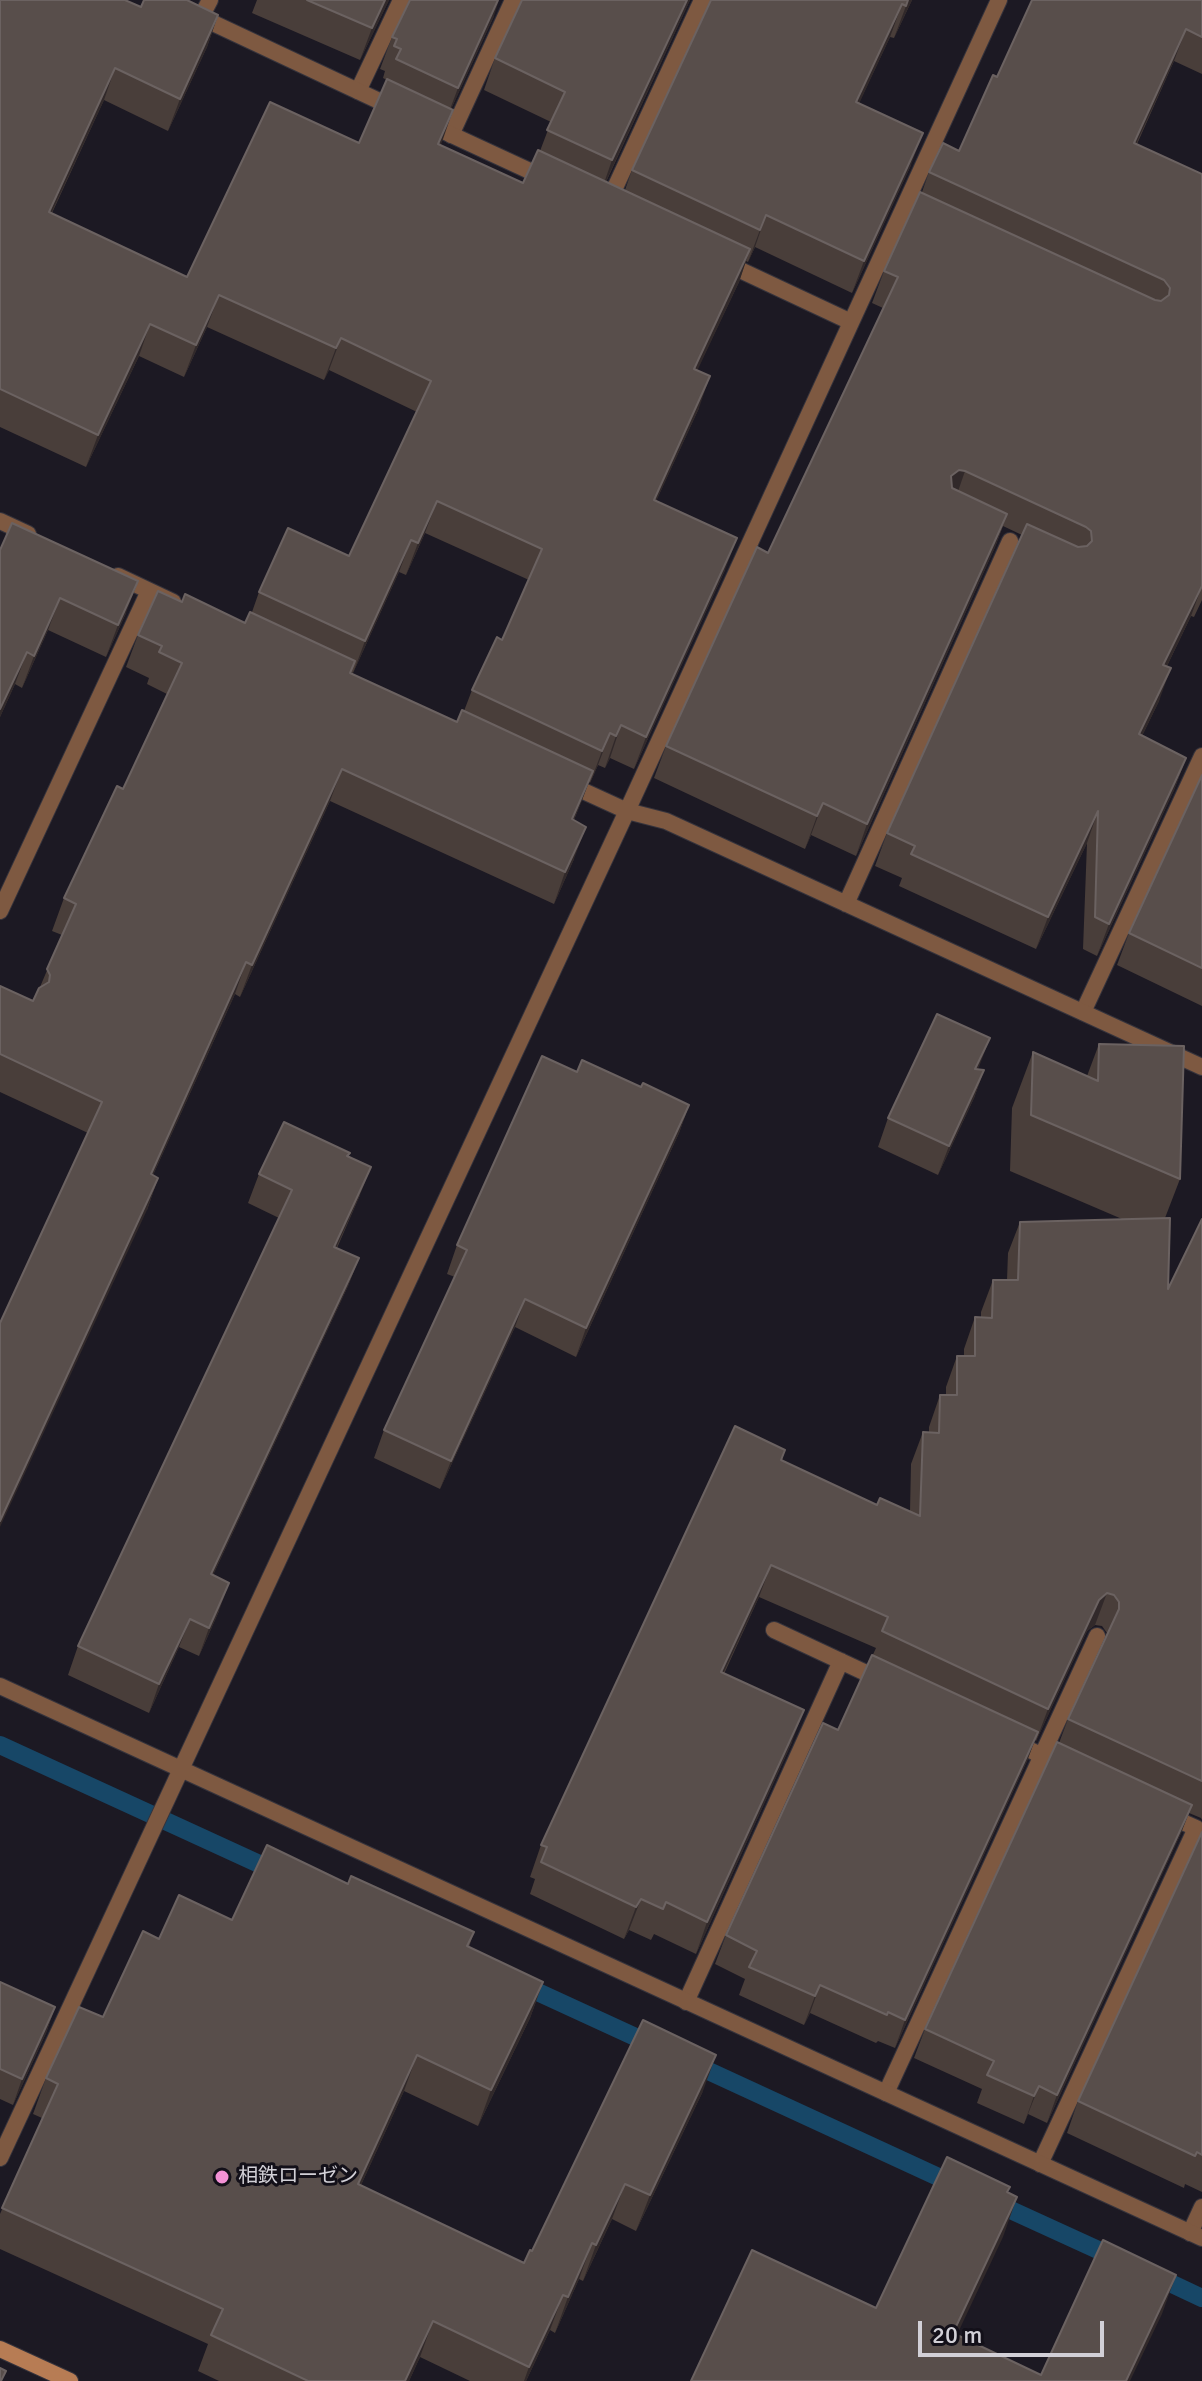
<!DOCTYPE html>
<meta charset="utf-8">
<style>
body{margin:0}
#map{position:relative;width:1202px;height:2381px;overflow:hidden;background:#1c1923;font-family:Signika,sans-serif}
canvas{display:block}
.scale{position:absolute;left:918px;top:2321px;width:186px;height:36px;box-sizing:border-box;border:4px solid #d2d0d7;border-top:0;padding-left:10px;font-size:24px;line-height:28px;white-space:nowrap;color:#d2d0d7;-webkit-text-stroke:6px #131019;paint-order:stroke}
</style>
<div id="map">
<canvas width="1202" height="2381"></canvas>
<div class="scale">20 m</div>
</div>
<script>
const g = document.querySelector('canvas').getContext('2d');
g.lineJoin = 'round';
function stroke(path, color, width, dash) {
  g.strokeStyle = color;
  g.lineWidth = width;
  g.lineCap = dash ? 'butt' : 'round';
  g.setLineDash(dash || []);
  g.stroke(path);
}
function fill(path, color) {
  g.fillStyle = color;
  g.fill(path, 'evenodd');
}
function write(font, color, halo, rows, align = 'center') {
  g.font = font + ' Signika,"Noto Sans JP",sans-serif';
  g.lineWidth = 6;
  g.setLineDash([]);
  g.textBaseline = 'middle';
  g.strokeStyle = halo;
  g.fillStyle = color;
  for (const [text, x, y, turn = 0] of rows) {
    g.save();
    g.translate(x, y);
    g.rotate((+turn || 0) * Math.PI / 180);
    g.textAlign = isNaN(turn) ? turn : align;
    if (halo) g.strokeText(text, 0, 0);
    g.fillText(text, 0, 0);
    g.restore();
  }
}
const stream = new Path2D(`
 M0,1745L281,1874
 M518,1983L655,2046
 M689,2062L960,2187
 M991,2201L1120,2260
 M1151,2274L1202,2298`);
const service = new Path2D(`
 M201,17L210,0
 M358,91L401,0
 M451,135L513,0
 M607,205L702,0
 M1083,1012L1202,756
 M774,1630L881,1680
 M1011,1741L1070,1769
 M686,2002L841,1661
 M886,2093L1097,1636
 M1040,2164L1196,1828L1167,1815
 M1190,2233L1202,2207`);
const minor = new Path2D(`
 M164,0L394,108
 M426,123L547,179
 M723,262L851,322
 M0,521L28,534
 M118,576L173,602
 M568,784L627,811L666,821L1202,1067
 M846,904L1010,541
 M0,911L149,591
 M0,1686L1202,2238
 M0,2158L627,811L999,0`);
const secondary = new Path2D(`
 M0,2349L70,2381`);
const wall = new Path2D(`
 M0,0L141,7L218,15L207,47L168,131L104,100L52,213L187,277L359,143L387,80L383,78L385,71L380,69L392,37L494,16L451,109L440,145L523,183L540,151L551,122L484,90L495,58L522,0H690L606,182L625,190L632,170L711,0H912L894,38L890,37L859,103L911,165L852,293L755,247L748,262L746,261L739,282L697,370L699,408L656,501L725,570L634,769L610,758L605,768L598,765L590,783L589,782L574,820V859L554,904L330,801L240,997L235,994L153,1175L158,1178L147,1210L88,1133L0,1092V986L33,1001L40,987L62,935L52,931L64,898L123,789L167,694L147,684L149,678L126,667L138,635L182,602L245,623L252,612L259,592L349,556L417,412L329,370L324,380L207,327L184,377L139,356L86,467L0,427ZM425,533L529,580L502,640L472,690L464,711L457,722L351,673V672L353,673L399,572L406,575Z
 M257,0H389L360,60L252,13Z
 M1202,0V74L1174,61L1137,144L1202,174V600L1194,617L1191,616L1167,666L1159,701L1142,736L1186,758L1174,790L1097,956L1083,949L1087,843L1036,949L899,886L902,878L875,866L887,833L1022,535L1003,526L995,547L856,856L811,835L805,849L654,778L666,746L768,553L883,308L872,303L884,271L922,192L929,172L959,151L997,77Z
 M0,550L126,613L106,657L48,630L22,688L15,684L0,717Z
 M1202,775V1006L1117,965L1129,933Z
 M1099,1044L1180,1179L1165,1218L1168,1289L1202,1219V1820L1201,1818L1189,1813L1181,1833L1047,2123L1028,2114L1024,2124L977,2103L982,2089L914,2058L925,2029L1059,1743L1068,1719L1107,1633L1102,1626L1095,1625L1087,1631L1036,1741L1035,1740L1027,1761L895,2048L878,2041L876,2043L810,2013L804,2025L739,1995L745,1979L715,1964L726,1935L838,1730L876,1648L759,1597L724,1674L792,1742L696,1954L654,1934L651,1940L629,1930L624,1939L530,1894L535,1879L530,1877L541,1845L785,1450L782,1460L877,1505L910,1511L911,1464L923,1432H929V1427L940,1395H946V1387L957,1356H964V1349L975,1317L981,1318V1312L993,1280H1007L1008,1253L1020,1222L1122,1219L1010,1171L1012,1108L1033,1052L1087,1076Z
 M978,1070H984L974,1098L938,1175L878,1147L888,1118Z
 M577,1072L641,1087L689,1105L679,1133L576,1357L515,1327L440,1489L374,1458L384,1430L455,1277L447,1274L457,1245Z
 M348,1157L360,1195L337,1248L359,1258L348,1286L213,1575L219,1611L199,1656L179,1647L149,1713L68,1675L78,1646L279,1218L248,1203L259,1174Z
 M1202,1832V2192L1185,2184L1184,2188L1067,2133L1078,2101Z
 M348,1884L474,1932L469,1947L543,1982L530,2018L478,2126L404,2091L361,2185L524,2263L532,2251L703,2091L636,2231L612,2219L583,2281L579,2279L555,2333L550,2330L526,2381H470L420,2357L409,2381H219L198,2371L208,2344L0,2249V2214L42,2118L33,2114L46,2078L103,2017L159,1939L232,1920Z
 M0,1982L55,2007L46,2033L13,2105L0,2099Z`);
const shadedWall = new Path2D(`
 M385,0H389L360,60L372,28Z
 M498,0H499L494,16L446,120L458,88Z
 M687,0H690L601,192L612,160Z
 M908,0H912L894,38L906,6Z
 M902,4L890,37L845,134L856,102Z
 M218,15L207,47L168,131L180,99Z
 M1186,29L1174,61L1122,175L1134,143Z
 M115,68L104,100L37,244L49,212Z
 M453,110L442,142L426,176L438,144Z
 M923,133L911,165L852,293L864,261Z
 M766,215L755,247L748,262L760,230Z
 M750,249L739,282L683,401L694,369Z
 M219,295L207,327L184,377L196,345Z
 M150,324L139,356L86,467L98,435Z
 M341,338L329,370L324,380L336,348Z
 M710,376L699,408L642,532L654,500Z
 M959,470L965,471L954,503L951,476Z
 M437,501L425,533L406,575L418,543Z
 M1007,514L995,547L856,856L867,824Z
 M737,538L725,570L634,769L646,737Z
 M411,540L399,572L353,673L365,641Z
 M138,581L126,613L106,657L118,625Z
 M1202,586L1191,616L1152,697L1163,665Z
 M60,598L48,630L22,688L34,656Z
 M27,652L15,684L0,717V709Z
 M1171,668L1159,701L1127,767L1139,734Z
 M621,725L610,758L605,768L616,736Z
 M610,733L598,765L590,783L602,751Z
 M1186,758L1174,790L1097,956L1109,924Z
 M342,769L330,801L240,997L252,965Z
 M593,771L581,803L560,852L572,819Z
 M823,803L811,835L805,849L817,816Z
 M1098,811L1087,843L1036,949L1048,917Z
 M586,827L574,859L554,904L565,872Z
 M246,962L235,994L139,1206L151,1174Z
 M990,1038L979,1067L965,1098L975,1069Z
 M984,1070L974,1098L938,1175L949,1146Z
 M689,1105L679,1133L576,1357L586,1328Z
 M371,1167L360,1195L324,1275L334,1247Z
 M158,1178L147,1210L0,1527V1521Z
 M359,1258L348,1286L200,1603L211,1574Z
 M525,1299L515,1327L440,1489L451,1461Z
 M771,1565L759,1597L709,1704L721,1672Z
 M229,1583L219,1611L199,1656L209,1628Z
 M1107,1593L1095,1625L1087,1631L1036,1741L1048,1709L1099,1600Z
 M190,1619L179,1647L149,1713L159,1684Z
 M804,1710L792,1742L696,1954L707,1922Z
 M1038,1732L1027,1761L895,2048L905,2020Z
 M1192,1805L1181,1833L1047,2123L1057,2095Z
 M641,1899L629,1930L624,1939L636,1907Z
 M543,1982L530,2018L478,2126L491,2090Z
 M820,1985L810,2013L804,2025L815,1996Z
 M55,2007L46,2033L13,2105L22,2079Z
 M417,2055L404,2091L345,2220L358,2184Z
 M716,2055L703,2091L636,2231L650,2195Z
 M1039,2086L1028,2114L1024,2124L1034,2096Z
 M625,2184L612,2219L583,2281L596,2245Z
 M1017,2197L1003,2237L939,2373L953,2333Z
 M592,2243L579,2279L555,2333L568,2297Z
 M1176,2275L1162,2314L1130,2381H1126Z
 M563,2295L550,2330L526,2381H524L529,2367Z
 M433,2321L420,2357L409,2381H405Z`);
const building = new Path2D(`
 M0,0H125L141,7L144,0H187L218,15L180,99L115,68L49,212L187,277L270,102L359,143L387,79L453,110L438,144L523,183L538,150L750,249L694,369L710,376L654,500L737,538L646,737L621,725L616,736L610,733L602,751L472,690L497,637L502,640L542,549L437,501L418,543L411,540L365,641L259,592L288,528L349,556L431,381L341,338L336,348L219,295L196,345L150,324L98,435L0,389Z
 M307,0H385L372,28Z
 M410,0H498L458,88L396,59L401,49L394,46L397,39L392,37Z
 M522,0H687L612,160L547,130L565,92L495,58Z
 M711,0H908L906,6L902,4L856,102L923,133L864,261L766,215L760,230L632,170Z
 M1032,0H1202V37L1186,29L1134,143L1202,174V586L1163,665L1171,668L1139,734L1186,758L1109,924L1095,917L1098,811L1048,917L911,854L915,846L887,833L1027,524L1078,547L1087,546L1092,541L1091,531L1086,527L965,471L959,470L951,476L952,488L1007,514L867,824L823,803L817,816L666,746L757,547L768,553L898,277L884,271L920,192L1155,300L1161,301L1169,295L1170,288L1164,280L929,172L943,143L959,151L993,75L997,77Z
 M12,523L138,581L118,625L60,598L34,656L27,652L0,709V550Z
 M158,591L182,602L185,594L245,623L250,612L355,661L350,673L457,722L462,710L593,771L572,819L586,827L565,872L342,769L252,965L246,962L151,1174L158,1178L0,1521V1323L102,1102L0,1054V986L33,1001L39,988L49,982L50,975L47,969L76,904L64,898L117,786L123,789L182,663L159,652L162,646L138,635Z
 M1202,775V968L1129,933Z
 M937,1014L990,1038L975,1069L984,1070L949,1146L888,1118Z
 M1099,1044L1184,1046L1180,1179L1031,1115L1033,1052L1098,1081Z
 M542,1056L577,1072L582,1060L641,1087L643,1083L689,1105L586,1328L525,1299L451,1461L384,1430L467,1250L457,1245Z
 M284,1122L350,1153L347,1156L371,1167L334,1247L359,1258L211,1574L229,1583L209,1628L190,1619L159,1684L78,1646L292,1190L259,1174Z
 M1170,1218L1168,1289L1202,1219V1781L1068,1719L1119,1609V1602L1114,1595L1107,1593L1099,1600L1048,1709L882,1631L888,1617L771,1565L721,1672L804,1710L707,1922L666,1902L663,1909L641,1899L636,1907L541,1862L547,1847L541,1845L735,1426L785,1450L781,1460L877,1505L880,1498L920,1516L923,1432L939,1433L940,1395H957V1356H975V1317L992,1318L993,1280H1018L1020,1222Z
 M872,1655L1038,1732L905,2020L888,2012L887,2015L820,1985L815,1996L749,1967L757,1951L726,1935L823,1723L838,1730Z
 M1057,1742L1192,1805L1057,2095L1039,2086L1034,2096L987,2075L994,2061L925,2029Z
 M1202,1832V2155L1197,2152L1195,2156L1078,2101Z
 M267,1845L348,1884L351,1876L474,1932L467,1946L543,1982L491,2090L417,2055L358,2184L524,2263L530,2250L532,2251L643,2020L716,2055L650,2195L625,2184L596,2245L592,2243L568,2297L563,2295L529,2367L433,2321L405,2381H308L211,2335L223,2309L2,2208L58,2084L46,2078L79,2007L103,2017L143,1931L159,1939L179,1895L232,1920Z
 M0,1982L55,2007L22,2079L0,2069Z
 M947,2157L1010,2187L1007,2192L1017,2197L953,2333L1041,2375L1103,2240L1176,2275L1126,2381H691L752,2250L876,2308Z
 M0,2368L6,2371L1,2381H0Z`);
const markers = [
 [222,2177,8,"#f391d5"]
];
const poiNames = [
 ["相鉄ローゼン",238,2177]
];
stroke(stream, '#174767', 18);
stroke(service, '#35333c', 18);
stroke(minor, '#35333c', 18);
stroke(secondary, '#35333c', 18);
stroke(service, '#7e5941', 16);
stroke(minor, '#7e5941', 16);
stroke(secondary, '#b77c54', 16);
fill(wall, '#493e3a');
fill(shadedWall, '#31292a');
fill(building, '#584e4b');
stroke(building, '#6b6261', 2);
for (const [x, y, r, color] of markers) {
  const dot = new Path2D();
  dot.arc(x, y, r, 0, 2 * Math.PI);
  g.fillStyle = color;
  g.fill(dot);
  stroke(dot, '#131019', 3);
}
write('20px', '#d2d0d7', '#131019', poiNames, 'left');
</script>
